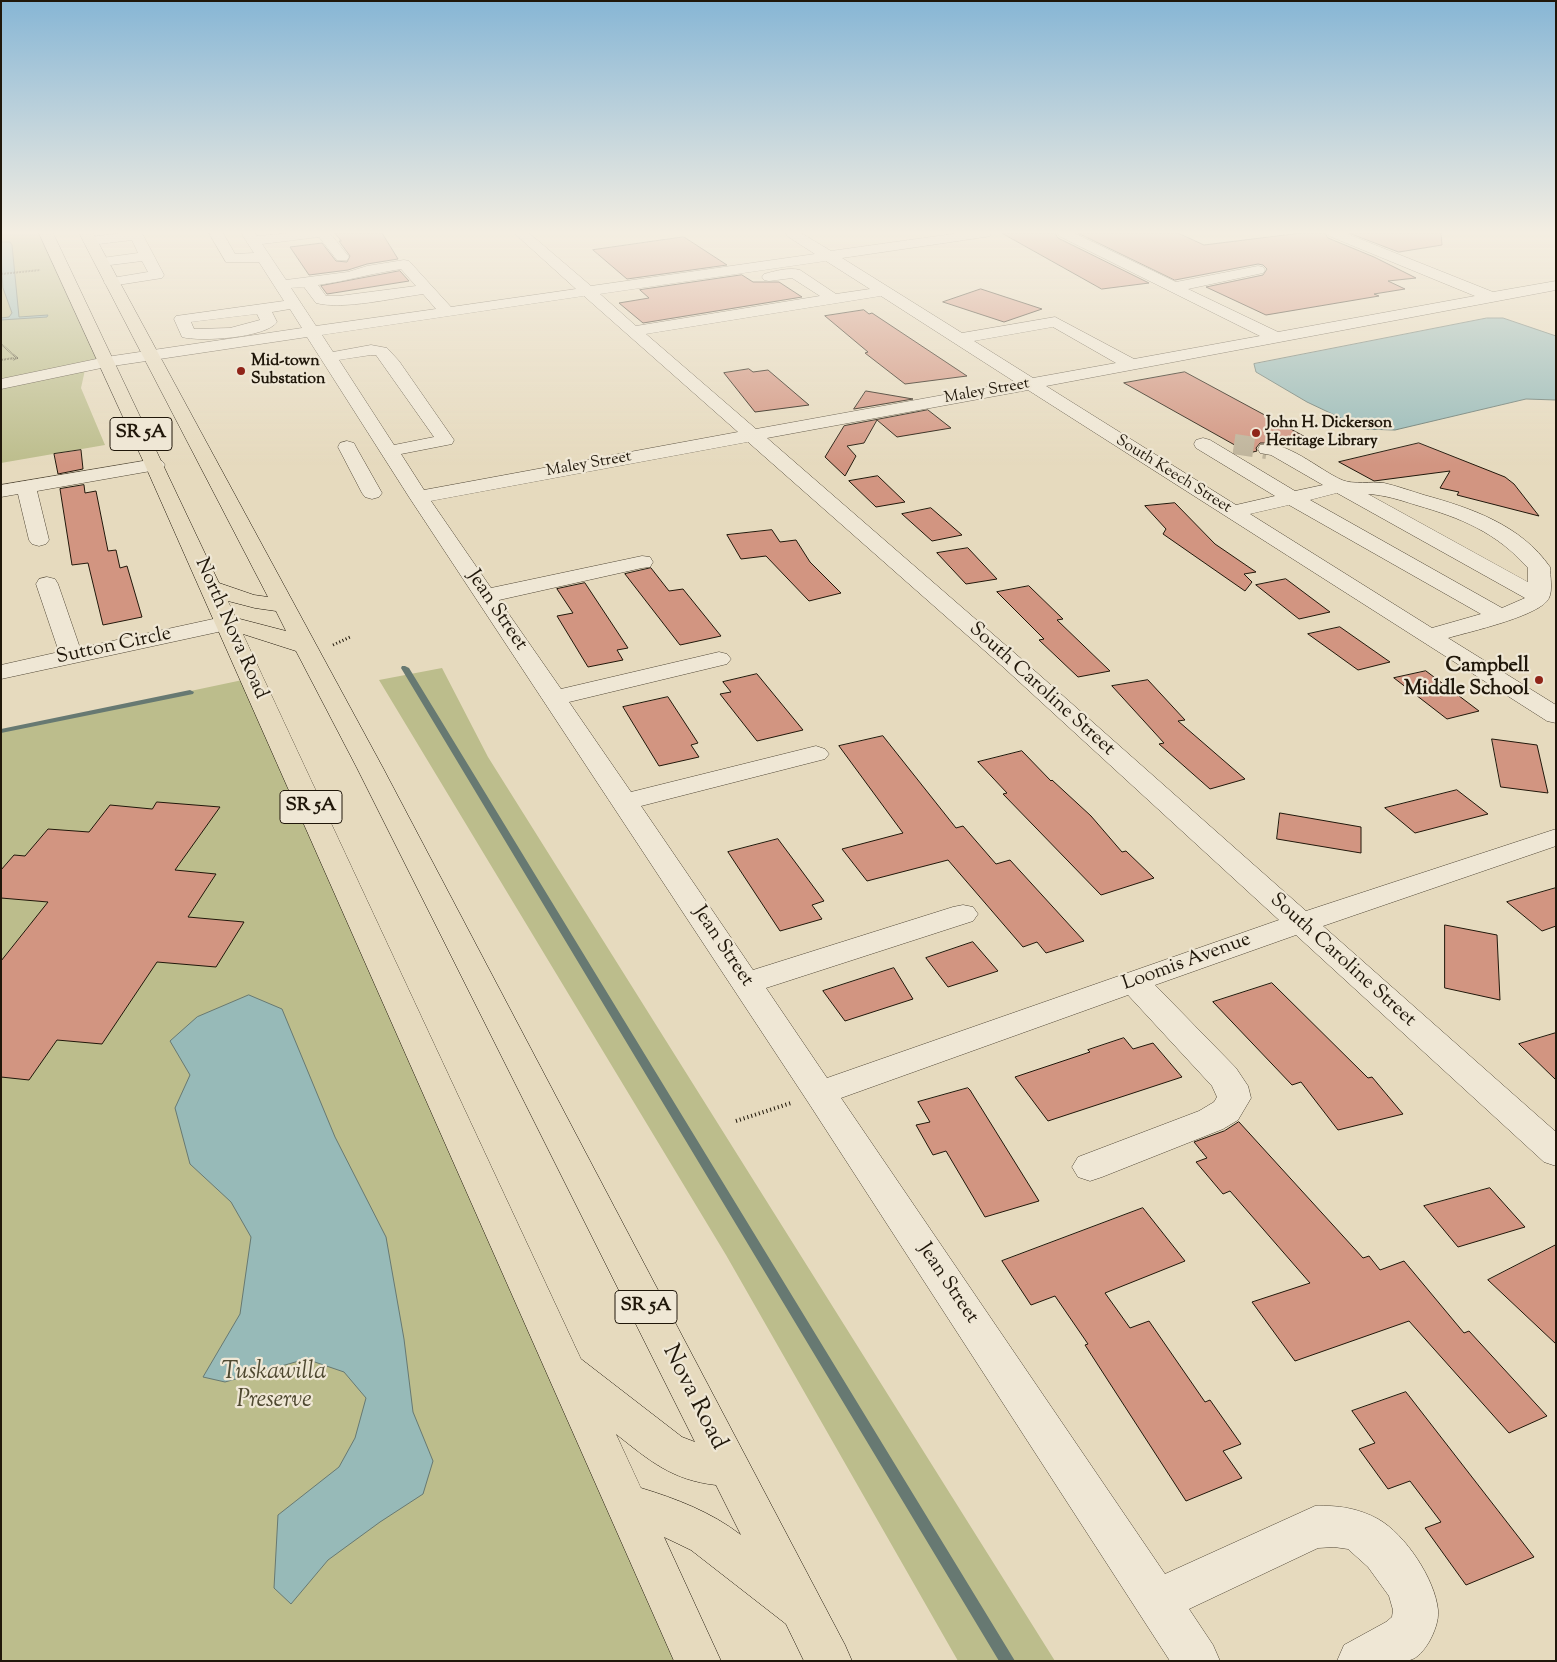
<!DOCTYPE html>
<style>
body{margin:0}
#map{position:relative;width:1557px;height:1662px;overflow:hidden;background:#e6dabe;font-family:"Sorts Mill Goudy",serif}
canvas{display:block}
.frame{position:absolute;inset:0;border:2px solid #20170a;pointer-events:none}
</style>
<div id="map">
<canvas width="1557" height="1662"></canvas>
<div class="frame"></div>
</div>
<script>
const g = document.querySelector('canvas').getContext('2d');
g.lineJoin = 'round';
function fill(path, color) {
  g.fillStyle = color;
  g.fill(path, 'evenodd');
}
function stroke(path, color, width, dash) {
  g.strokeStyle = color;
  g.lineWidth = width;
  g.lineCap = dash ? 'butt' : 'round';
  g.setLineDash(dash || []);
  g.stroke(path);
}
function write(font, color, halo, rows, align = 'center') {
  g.font = font + ' "Sorts Mill Goudy",serif';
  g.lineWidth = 4.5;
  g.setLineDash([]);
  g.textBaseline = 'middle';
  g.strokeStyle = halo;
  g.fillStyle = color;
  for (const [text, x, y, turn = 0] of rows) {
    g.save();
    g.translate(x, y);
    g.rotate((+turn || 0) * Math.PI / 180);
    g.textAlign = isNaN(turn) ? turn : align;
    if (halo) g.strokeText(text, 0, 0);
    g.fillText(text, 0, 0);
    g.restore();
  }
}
const green = new Path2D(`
 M1,233H46L106,362L1,384Z
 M85,370L81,388L105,445L1,463V387Z
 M442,668L488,757L1055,1661H958L726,1255L379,680Z
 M252,678L698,1661H1V731Z`);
const water = new Path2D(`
 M1,242H10L12,245L19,317L48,315L47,317L1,320V318L9,317L12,313L3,288Z
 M1487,318H1503L1556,336V400L1526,399L1395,430L1364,429L1307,402L1256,372L1254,364Z
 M249,995L282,1009L335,1137L386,1237L404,1339L413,1412L433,1461L423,1494L380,1522L328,1560L291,1604L274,1588L278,1515L339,1467L355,1438L366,1398L344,1372L306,1359L225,1382L203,1377L240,1314L251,1237L231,1202L190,1164L175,1108L190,1075L170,1041L197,1017Z`);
const stream = new Path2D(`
 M402,666H405L409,668L1015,1661H999L401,668Z
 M190,690L194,692L193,694L1,733V729Z`);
const building = new Path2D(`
 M335,233H382L398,259L367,264L348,270L309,275L290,247L322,243L336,261L347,262L350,256L339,241H341Z
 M1002,233H1055L1058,238L1149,283L1102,289Z
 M1078,233H1178L1204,245L1301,233H1325L1328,238L1374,257L1416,278L1388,281L1405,289L1374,294L1379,296L1266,315L1206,287L1263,275L1267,269L1263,265L1258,264L1175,280Z
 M1349,233H1441L1442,245L1399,252Z
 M684,237L727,265L627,279L593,250Z
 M400,271L409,281L327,294L321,286Z
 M742,275L753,282H779L802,297L643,323L619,303L649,298L640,290Z
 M981,289L1042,309L1004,322L943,302Z
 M864,310L869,314L872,313L967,376L905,384L865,353L868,352L825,316Z
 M749,369L753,372L768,370L809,405L755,412L724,373Z
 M1185,372L1311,440L1284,446L1270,443H1260L1256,448L1257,451L1249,453L1124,383Z
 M866,391L913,399L854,409Z
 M928,410L951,428L897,437L877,420L864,443L847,446L856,456L845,476L825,457L844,426Z
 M1419,443L1505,477L1514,484L1539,516L1457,495L1459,492L1440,488L1450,471L1374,481L1339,462Z
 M81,450L83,469L58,474L54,454Z
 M878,476L905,502L876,507L849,481Z
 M84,485L85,493L96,491L108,551L116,550L120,568L127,566L142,617L103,625L88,563L72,565L60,489Z
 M1175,503L1215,544L1256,572L1244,574L1252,582L1245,591L1163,534L1166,529L1145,506Z
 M931,508L962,535L932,541L902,514Z
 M772,530L780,542L796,540L810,562L841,593L809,601L766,556L741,559L727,535Z
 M968,548L997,579L966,584L937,553Z
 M651,568L669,591L683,589L721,636L680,645L625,574Z
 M1286,579L1330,612L1299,619L1256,585Z
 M585,583L628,648L617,650L623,660L588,667L557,616L573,613L557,589Z
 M1029,586L1063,619L1057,620L1110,671L1078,677L1039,640L1044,639L997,592Z
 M1340,627L1390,662L1358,670L1308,634Z
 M1426,671L1479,711L1447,719L1394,678Z
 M757,674L803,730L757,741L720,694L731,692L723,682Z
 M1148,680L1185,720L1178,721L1245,779L1210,789L1159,744L1164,743L1112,686Z
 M668,697L698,743L691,745L699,757L659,766L623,707Z
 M883,736L956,828L963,826L996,864L1010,860L1084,941L1046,953L1037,942L1023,947L948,860L867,881L842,849L903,833L839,746Z
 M1492,739L1537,745L1548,793L1501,787Z
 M1022,751L1051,781L1052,780L1091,816L1122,852L1126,851L1154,878L1101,895L1003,794L1007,793L978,762Z
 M1457,790L1488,814L1415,833L1385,808Z
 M157,802L220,807L175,870L216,874L188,917L244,922L216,967L157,962L102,1044L57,1040L29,1080L1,1077V961L48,902L1,898V870L14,855L25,856L48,829L89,832L110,805L152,809Z
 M1280,813L1361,827V853L1277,839Z
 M778,839L824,901L812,905L822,919L780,931L728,852Z
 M1556,888V926L1542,931L1507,902Z
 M1445,925L1497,935L1500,1000L1445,988Z
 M973,942L998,971L948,987L926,958Z
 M894,968L913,999L845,1021L823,991Z
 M1272,983L1368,1078L1372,1077L1403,1114L1338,1130L1301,1082L1292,1085L1213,1002Z
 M1556,1033V1080L1519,1044Z
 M1124,1038L1133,1049L1153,1043L1182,1077L1048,1121L1015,1077L1090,1052L1088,1050Z
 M968,1088L970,1090L1039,1201L985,1217L946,1151L933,1155L916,1125L930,1122L918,1102Z
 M1239,1122L1363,1258L1369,1256L1380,1270L1404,1261L1464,1333L1469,1331L1547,1416L1509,1433L1409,1321L1295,1361L1252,1302L1310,1283L1230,1191L1223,1194L1196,1162L1207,1158L1194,1142L1224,1131Z
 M1490,1188L1525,1227L1458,1247L1424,1206Z
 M1143,1208L1185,1261L1105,1293L1130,1328L1149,1321L1205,1402L1210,1400L1241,1444L1223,1451L1242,1478L1186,1501L1085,1345L1088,1344L1055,1296L1031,1305L1002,1261Z
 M1556,1245V1344L1488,1280Z
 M1406,1392L1534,1557L1466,1585L1425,1528L1441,1522L1410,1481L1388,1489L1359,1449L1375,1443L1352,1411Z`);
const minorTunnel = new Path2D(`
 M1234,444L1267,449`);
const pathFar2 = new Path2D(`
 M1,274L40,270
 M1,344L17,358L13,360
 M1,360L14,358`);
const pathFar1 = new Path2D(`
 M333,645L350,637`);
const path = new Path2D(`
 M736,1121L791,1103`);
const minor = new Path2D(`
 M121,233H142L164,275L162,278L111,286L106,285L104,282L106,279L148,272L142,261L102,266L97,265L95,262L97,259L102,258L138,253L132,240L90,245L83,241L90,237Z
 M209,233H223L235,254L254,253L241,233H255L257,236L290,233H330L349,257L347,260H337L319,237L262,244L286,280L348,272L367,266L404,260L409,261L451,307L576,289L514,233H529L591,286L815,254L787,236L785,233H801L831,251L959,233H992L990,236L985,237L842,258L962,333L1055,317L1134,359L1260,336L1059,236L1057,233H1074L1176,282L1258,266L1263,267L1265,270L1263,273L1188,289L1278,332L1475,296L1329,236L1327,233H1345L1493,292L1556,281V290L1046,386L1236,505L1275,496L1196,448L1194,444L1196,440L1203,438L1210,440L1295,491L1323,485L1271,455L1260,453L1258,449L1260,445C1286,439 1319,470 1342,480C1354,485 1371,481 1384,483C1397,486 1411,491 1424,495C1471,508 1521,525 1550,567C1550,576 1553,590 1549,598C1541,616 1468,632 1448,638L1556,705V723L1547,721L1028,390L767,438L1018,656L1306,911L1556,829V846L1323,926L1556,1132V1166L1544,1162L1296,935L1155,985L1236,1068L1248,1086L1251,1098L1238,1120L1223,1129L1102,1177L1090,1181L1078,1177L1072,1167L1078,1157L1199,1111L1214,1102L1217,1097L1212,1086L1128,995L841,1098L1165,1574L1315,1506C1337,1505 1358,1508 1378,1519C1405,1534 1435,1579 1438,1610C1439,1621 1434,1633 1429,1642C1424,1650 1418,1658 1410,1660C1404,1662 1396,1661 1391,1661C1373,1661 1355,1661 1337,1661L1344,1645L1386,1622L1392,1617L1393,1610L1389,1596L1368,1567L1348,1549L1334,1547L1318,1548L1189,1609L1213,1645L1220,1661H1170L808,1102L409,497L307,337L106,367L1,389V379L106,357L302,328L290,309L272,312L277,322C266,338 200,342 182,337L174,319L176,316L284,301L259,262H226ZM826,261L870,289L836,294L800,270C789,267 775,271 764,274L762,277L764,280L769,281L792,278L820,296L636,326L600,294ZM401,269L416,286L339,296H326L318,285C346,281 373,273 401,269ZM304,287L316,303C344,310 393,298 423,294L436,309L316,326L291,288ZM584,296L738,432L424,490L401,454L452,444L454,440L399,361L387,348L371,345L333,352L322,335ZM881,296L1015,382L756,429L646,334ZM257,314L260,320L230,328L194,329L191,322ZM1053,327L1116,363L1033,378L974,341ZM371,355H376L434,437L394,445L339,360ZM748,442L1002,666L1279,920L827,1078L766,988L973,921L978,914L973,907L963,905L953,907L753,970L641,806L825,759L829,754L825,749L816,746L631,792L569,702L727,664L731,659L727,654L719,652L561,689L499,600L642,568L650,567L653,562L650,557L642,556L491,588L431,501ZM1337,493L1525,598L1502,608L1310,500ZM1368,494C1385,495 1400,500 1416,505C1461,518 1496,532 1528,568V582ZM1289,505L1481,614L1432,628L1250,514Z
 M347,441L354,443L356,447L382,493L379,497L372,499L365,497L362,493L338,447L340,443Z
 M155,459L162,461L165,465L162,469L37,491L49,540L46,544L39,546L32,544L29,540L18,494L1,497V485Z
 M47,577L55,579L58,584L80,648L227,616L235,618L238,623L235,628L227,630L1,679V665L59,652L36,584L39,579Z`);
const major = new Path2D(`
 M39,233H53L219,583L254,595L268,597L79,233H93L383,768L845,1645L852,1661H804L786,1624L691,1550L664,1537L721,1661H674L145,465ZM228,601L255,608L276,611L286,631L236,618ZM243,634L296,651L357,768L695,1442L682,1437L581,1359ZM616,1434C650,1461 672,1480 716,1485L741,1535C711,1512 677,1499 641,1488Z`);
const markers = [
 [241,371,5,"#8f2418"],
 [1256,433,5,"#8f2418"],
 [1539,680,5,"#8f2418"]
];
const farPoinames = [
 ["Mid-town",251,362],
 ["Substation",251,380],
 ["John H. Dickerson",1266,424],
 ["Heritage Library",1266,442]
];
const farStreetnames = [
 ["Maley Street",987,392,-10],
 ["Maley Street",589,465,-10],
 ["South Keech Street",1173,475,32]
];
const shields = [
 [141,434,62],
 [311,807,62],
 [646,1307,62]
];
const shieldNames = [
 ["SR 5A",141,434],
 ["SR 5A",311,807],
 ["SR 5A",646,1307]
];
const streetNames = [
 ["Jean Street",496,611,56],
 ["North Nova Road",230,629,66],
 ["Sutton Circle",114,647,-12],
 ["South Caroline Street",1041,690,42],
 ["Jean Street",722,947,56],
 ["South Caroline Street",1342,961,42],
 ["Loomis Avenue",1187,963,-20],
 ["Jean Street",947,1284,56]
];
const poiNames = [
 ["Campbell",1529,668],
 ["Middle School",1529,691]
];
const nearParknames = [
 ["Tuskawilla",274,1374],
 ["Preserve",274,1402]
];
const nearStreetnames = [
 ["Nova Road",693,1398,63]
];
fill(green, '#bcbd8c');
fill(water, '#97bab8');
stroke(water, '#677972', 1);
fill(stream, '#677972');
fill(building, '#d29581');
stroke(building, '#20170a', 1);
stroke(minorTunnel, '#beb39a', 20, [20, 10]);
stroke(minor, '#524837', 1);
stroke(major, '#20170a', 1);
stroke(pathFar2, '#20170a', 2, [0.5, 1]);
stroke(pathFar1, '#20170a', 3, [1, 2.5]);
stroke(path, '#20170a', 4, [1, 3]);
fill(minor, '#efe7d5');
fill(major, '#e6dabe');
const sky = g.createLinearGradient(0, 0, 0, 465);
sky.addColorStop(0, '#87b6d5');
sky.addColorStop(0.5, '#f4eee2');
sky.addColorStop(1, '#f4eee200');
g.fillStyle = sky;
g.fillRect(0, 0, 1557, 465);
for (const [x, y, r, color] of markers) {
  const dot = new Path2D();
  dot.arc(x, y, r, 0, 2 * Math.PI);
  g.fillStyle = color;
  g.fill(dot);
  stroke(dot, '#efe7d5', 2);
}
write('bold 16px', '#20170a', '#efe7d5', farPoinames, 'left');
write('16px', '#20170a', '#efe7d5', farStreetnames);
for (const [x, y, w] of shields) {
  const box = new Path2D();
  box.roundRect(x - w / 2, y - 16.5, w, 33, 4);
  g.fillStyle = '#efe7d5';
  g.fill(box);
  stroke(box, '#20170a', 1);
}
write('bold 19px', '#20170a', null, shieldNames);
write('20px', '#20170a', '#efe7d5', streetNames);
write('bold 20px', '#20170a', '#efe7d5', poiNames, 'right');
write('italic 24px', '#4f4931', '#efe7d5', nearParknames);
write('24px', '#20170a', '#efe7d5', nearStreetnames);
</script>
